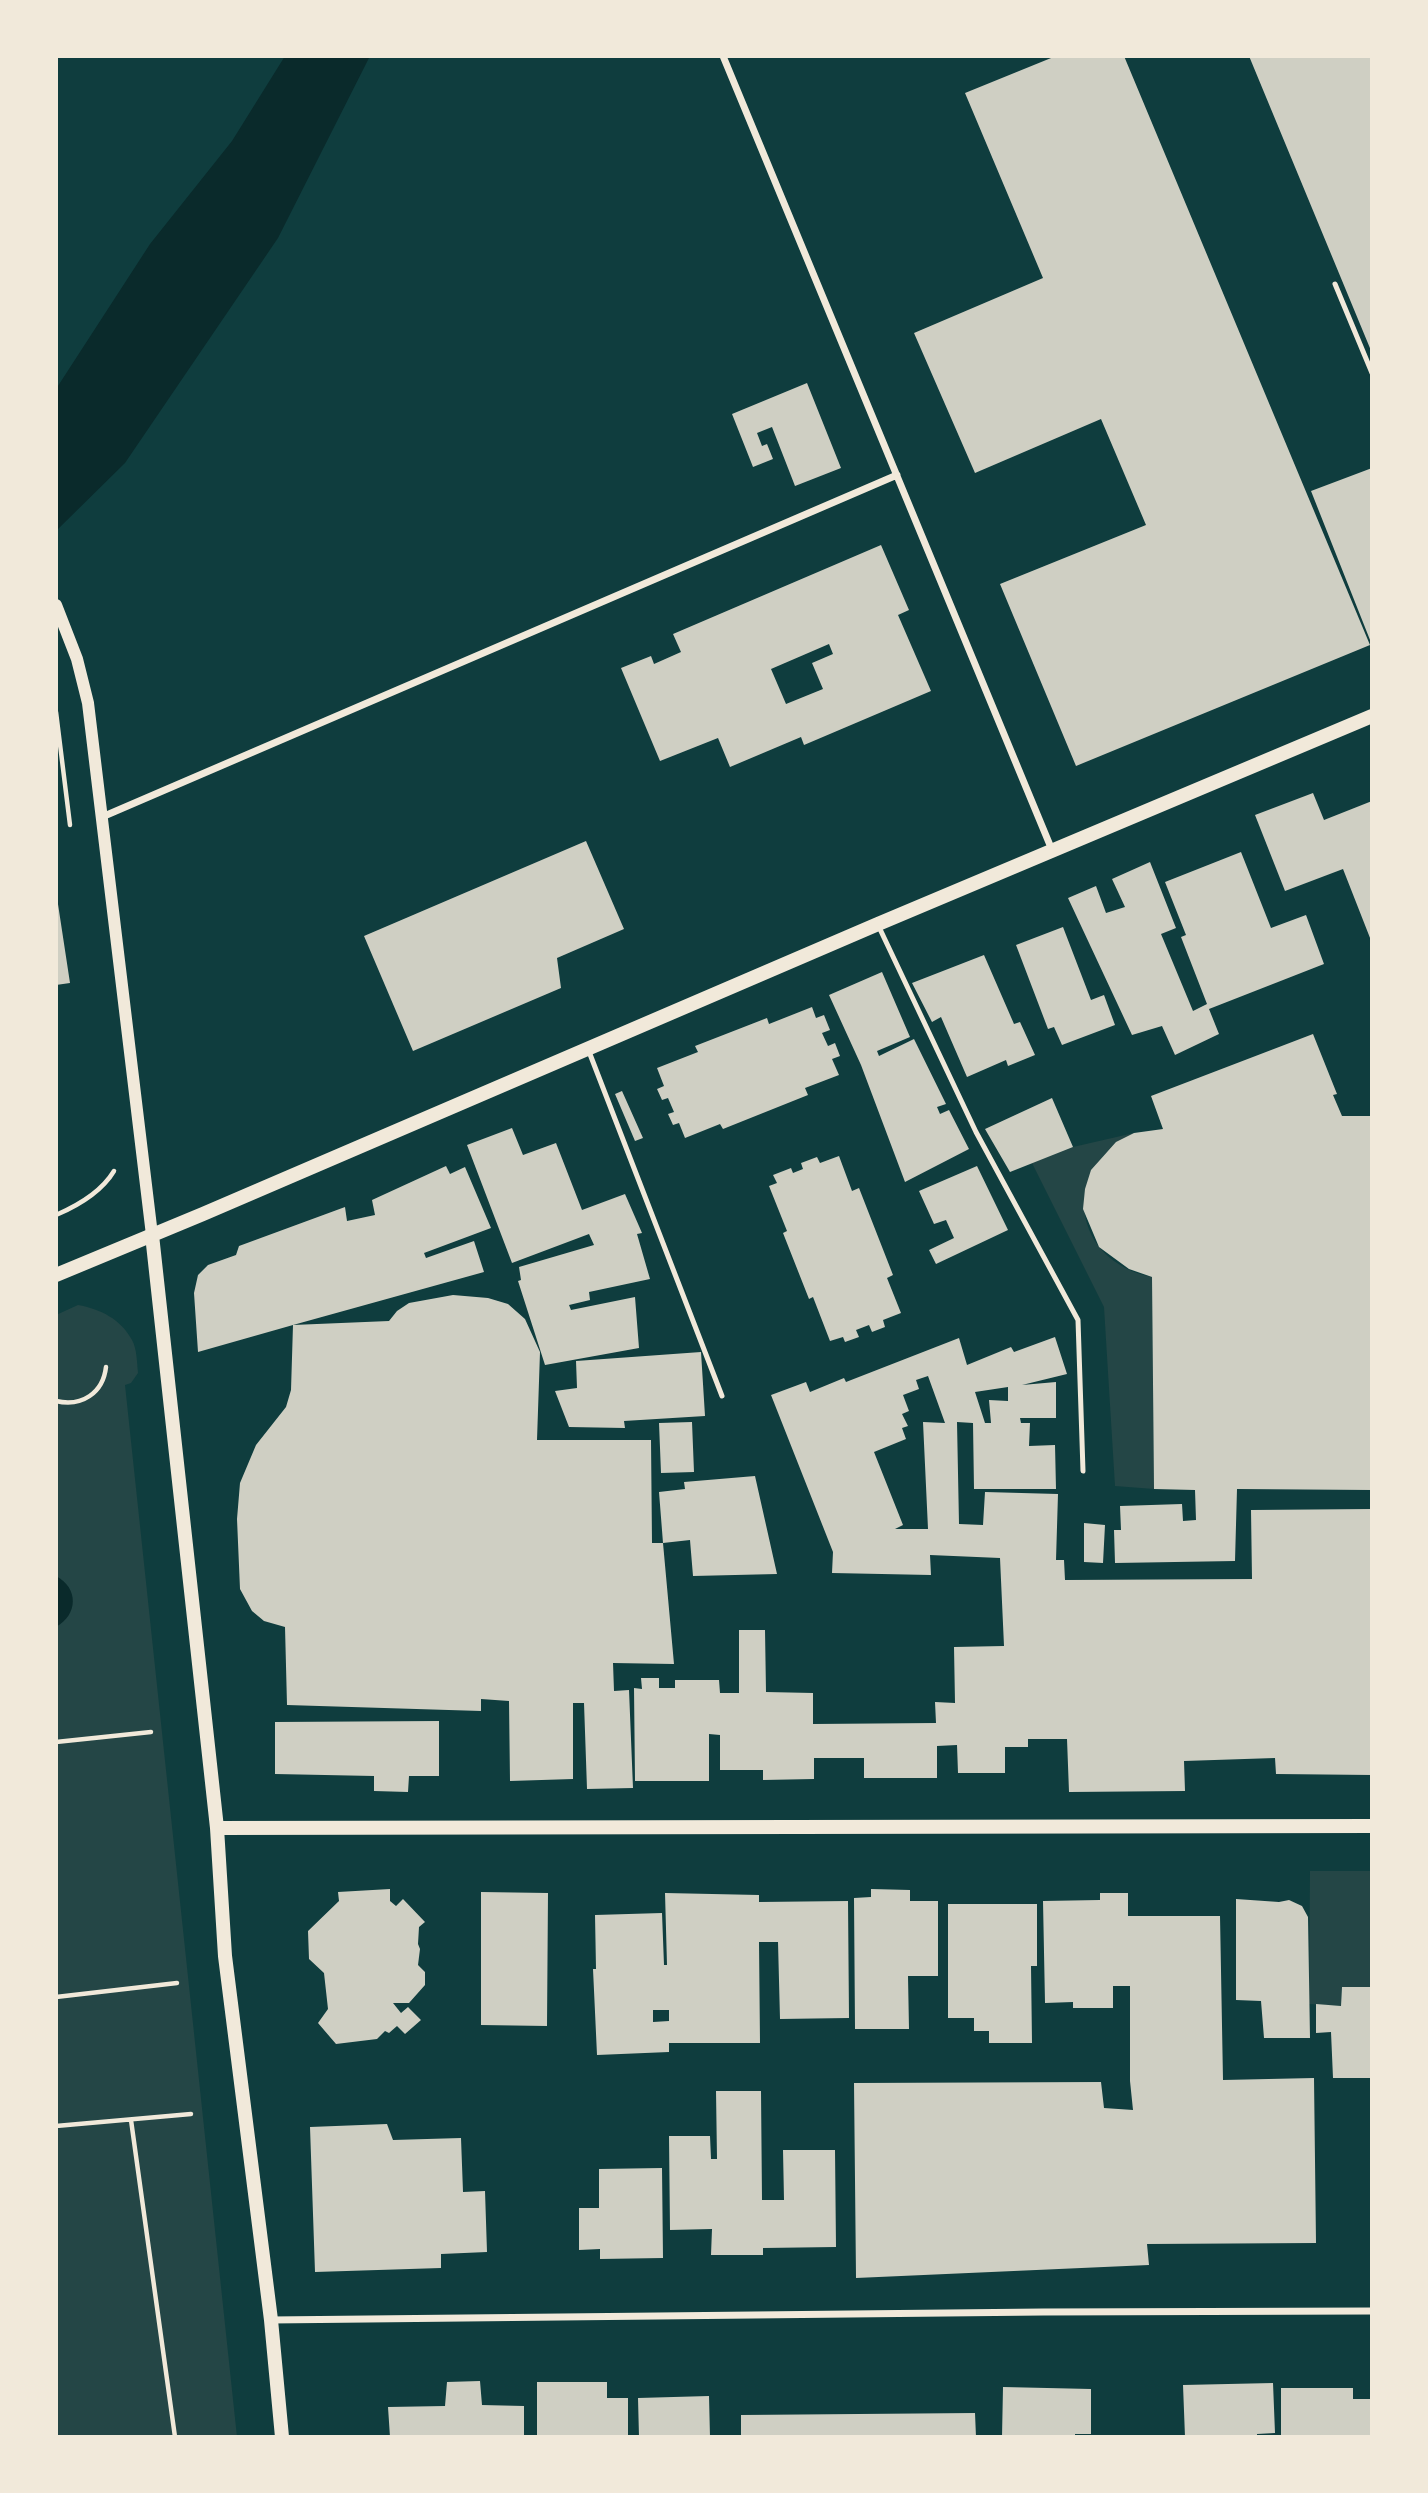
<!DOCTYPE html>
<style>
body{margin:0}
#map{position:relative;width:1428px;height:2493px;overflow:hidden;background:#0f3d3e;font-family:"Space Grotesk",sans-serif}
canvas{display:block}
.frame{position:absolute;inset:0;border:58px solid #f1e9da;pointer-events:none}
</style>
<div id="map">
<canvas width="1428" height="2493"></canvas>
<div class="frame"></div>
</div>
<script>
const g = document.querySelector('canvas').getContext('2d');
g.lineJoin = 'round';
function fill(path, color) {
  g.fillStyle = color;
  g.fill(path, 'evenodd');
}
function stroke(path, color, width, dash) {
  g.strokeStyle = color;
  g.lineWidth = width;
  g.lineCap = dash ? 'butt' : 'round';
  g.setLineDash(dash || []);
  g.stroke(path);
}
const green = new Path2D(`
 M1134,1133C1059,1171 1072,1261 1152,1277L1154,1489L1115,1486L1104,1307L1032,1163L1073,1147Z
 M78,1305C100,1309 121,1319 132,1340C137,1349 137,1363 138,1373L131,1383L125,1385L237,2437H56V1315Z
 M1310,1871H1372V1987H1342L1341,2006L1309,2004Z`);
const water = new Path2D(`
 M285,56H370L278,238L125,463L56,531V389L150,244L232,141Z
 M56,1576C79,1588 78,1615 56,1627Z`);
const building = new Path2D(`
 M1056,56H1124L1370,645L1076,766L1000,584L1146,525L1101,419L975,473L914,333L1043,278L965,93Z
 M1249,56H1372V353Z
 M807,383L841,468L795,486L772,427L757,433L762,446L767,444L773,459L753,467L732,414Z
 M1372,468V645L1311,491Z
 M881,545L909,610L898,615L931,691L804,745L801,737L730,767L718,738L660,761L621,668L651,656L654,664L681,652L673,634ZM829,644L833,654L812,663L823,689L786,704L771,669Z
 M1313,793L1324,820L1372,801V943L1343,869L1285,891L1255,815Z
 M586,841L624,929L557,958L561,988L413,1051L364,936Z
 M1241,852L1271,928L1306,915L1324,964L1209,1009L1219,1034L1175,1055L1162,1026L1132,1035L1068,898L1096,886L1106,913L1125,907L1112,879L1150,862L1176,928L1161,934L1193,1011L1207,1004L1181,937L1186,935L1165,882Z
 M56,891L70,983L56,985Z
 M1063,927L1091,1000L1104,995L1115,1025L1062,1045L1054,1027L1048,1029L1016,945Z
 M984,955L1014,1024L1020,1022L1035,1055L1008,1066L1006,1060L967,1077L941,1017L932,1022L912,983Z
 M882,972L910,1037L877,1051L879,1056L914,1039L946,1104L937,1107L940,1114L949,1110L969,1149L905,1182L861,1065L829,995Z
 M812,1007L816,1018L824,1015L830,1030L822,1033L828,1046L835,1043L840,1056L832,1059L839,1075L805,1088L808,1095L723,1129L720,1124L685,1138L679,1123L673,1125L668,1114L674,1112L668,1098L662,1100L657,1089L664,1086L657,1068L698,1052L695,1046L767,1018L769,1024Z
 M1313,1034L1337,1094L1333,1095L1342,1116H1372V1490L1237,1489L1235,1561L1115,1563L1114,1530H1121L1120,1506L1182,1504L1183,1521L1196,1520L1195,1490L1154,1489L1152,1277L1129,1269L1099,1247L1083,1209L1085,1189L1091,1170L1116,1142L1134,1133L1163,1129L1151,1096Z
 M622,1091L643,1138L635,1141L615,1094Z
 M1052,1098L1073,1147L1010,1172L985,1129Z
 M512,1128L523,1155L556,1143L582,1210L625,1194L642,1233L637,1234L650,1279L589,1292L590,1300L569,1305L571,1310L635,1297L639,1348L545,1365L518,1281L521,1280L519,1267L594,1245L589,1234L512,1263L467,1145Z
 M839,1156L852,1191L859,1188L893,1275L887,1278L901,1313L883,1320L885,1327L872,1332L869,1325L856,1330L859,1337L845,1342L843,1337L830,1341L813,1297L809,1299L783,1233L787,1231L769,1186L777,1183L773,1175L791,1168L793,1173L803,1169L801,1163L817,1157L820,1163Z
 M446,1166L450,1174L465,1167L491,1228L424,1253L426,1258L474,1241L484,1272L293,1325L389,1321L397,1311L409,1303L453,1295L488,1298L508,1304L525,1319L540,1352L537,1440H651L652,1543H663L674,1664L613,1663L614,1691L629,1690L633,1788L587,1789L584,1703H573V1779L510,1781L509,1701L481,1699V1711L287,1705L285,1627L264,1621L252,1611L240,1589L237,1519L240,1483L256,1445L286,1407L291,1390L293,1325L198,1352L194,1293L198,1275L208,1265L236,1255L239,1246L345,1207L347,1221L375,1215L372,1200Z
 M977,1166L1008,1230L936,1264L929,1250L954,1238L946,1220L934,1224L919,1191Z
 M1055,1337L1067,1374L1022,1385L1056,1382V1418H1020L1021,1423H1030L1029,1446L1055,1445L1056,1489H974L973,1423L957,1422L959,1524L983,1525L985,1492L1058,1494L1056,1560H1064L1065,1580L1252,1579L1251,1510L1372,1509V1775L1276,1774L1275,1758L1184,1761L1185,1791L1069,1792L1067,1739H1028V1747H1005V1773H958L957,1745L937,1746V1778H864V1758H814V1779L763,1780V1770H720V1735L709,1734V1781H635L634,1688L642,1689L641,1678H659V1688H675V1680H719L720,1693H739V1630H765L766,1692L813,1693V1724L936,1723L935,1702L955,1703L954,1647L1004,1646L1000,1558L930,1555L931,1575L832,1573L833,1552L771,1395L806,1382L810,1392L844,1378L846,1382L959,1338L967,1365L1011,1347L1014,1352ZM928,1376L945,1423L923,1422L928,1529H895L903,1525L874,1452L906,1439L902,1428L908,1426L902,1414L909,1411L903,1395L919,1389L916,1380ZM1008,1387V1401L989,1400L991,1423H985L975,1392Z
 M701,1352L705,1416L624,1421L625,1428L569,1427L555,1391L577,1388L576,1361Z
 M692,1422L694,1472L661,1473L659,1423Z
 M755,1476L777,1574L693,1576L690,1540L663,1543L659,1492L685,1489L684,1482Z
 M1084,1523L1105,1525L1103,1563L1084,1562Z
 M439,1721V1776H409L408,1792L374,1791V1776L275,1774V1722Z
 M390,1889V1901L396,1906L403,1899L425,1922L419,1927L418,1944L420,1949L418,1965L425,1972V1985L409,2003H393L401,2013L408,2007L421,2020L405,2034L397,2026L389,2033L385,2031L377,2039L336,2044L318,2023L328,2009L324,1973L309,1959L308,1931L339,1901L338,1892Z
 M871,1889L910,1890V1901H938V1976H908L909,2029H855L854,1898L871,1897Z
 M481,1892L548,1893L547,2026L481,2025Z
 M665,1893L759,1895V1902L848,1901L849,2018L780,2019L778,1942H759L760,2043H669V2052L597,2055L593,1969H596L595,1915L662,1913L664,1965H667ZM653,2010H669V2021L653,2022Z
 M1100,1893H1128V1916H1220L1223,2080L1314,2078L1316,2243L1147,2244L1149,2265L856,2278L854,2083L1101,2082L1104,2108L1133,2110L1130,2081V1986H1113V2008H1073V2002L1045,2003L1043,1901L1100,1900Z
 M1236,1899L1279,1902L1289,1900L1302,1906L1308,1917L1310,2038H1264L1261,2001L1236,2000Z
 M948,1904H1037V1966H1031L1032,2043H989V2031H974V2018H948Z
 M1342,1987H1372V2078H1333L1331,2032L1316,2033V2004L1341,2006Z
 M716,2091H761L762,2200H784L783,2150H835L836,2247L763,2248V2255H711L712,2229L670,2230L669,2136H710L711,2159H717Z
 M387,2124L393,2140L461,2138L463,2192L485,2191L487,2252L441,2254V2268L315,2272L310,2127Z
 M662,2168L663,2258L600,2259V2249L579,2250V2208H599V2169Z
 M480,2381L482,2405L524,2406V2437H390L388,2407L445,2406L447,2382Z
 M537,2382H607V2398H628V2437H537Z
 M1273,2383L1275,2433L1257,2434V2437H1185L1183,2385Z
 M1003,2387L1091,2389V2434H1075V2437H1002Z
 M1281,2388H1353V2399H1372V2437H1281Z
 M709,2396L710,2437H639L638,2398Z
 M975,2413L976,2437H741V2415Z`);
const path = new Path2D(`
 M56,712L70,825
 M56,1215C77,1206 102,1191 114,1171
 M56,1401C82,1407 103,1393 106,1367
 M56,1742L151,1732
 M56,1997L177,1983
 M131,2120L175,2437
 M56,2126L191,2114`);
const service = new Path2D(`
 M1335,284L1372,373
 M879,927L976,1132L1078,1320L1083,1471
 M588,1049L722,1396`);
const minor = new Path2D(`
 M723,56L1052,850
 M102,817L897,475
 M271,2320L1043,2312L1372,2311`);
const tertiary = new Path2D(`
 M56,605L77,659L88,703L152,1235`);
const secondary = new Path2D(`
 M152,1235L217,1828L225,1956L271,2320L282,2437
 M56,1275L203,1214L878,924L1372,716
 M217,1828L1372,1826`);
fill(green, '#244646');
fill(water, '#0a2a2b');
fill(building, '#cfcfc3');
stroke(path, '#f1e9da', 4.5);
stroke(service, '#f1e9da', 5);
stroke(minor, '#f1e9da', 7);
stroke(tertiary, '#f1e9da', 12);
stroke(secondary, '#f1e9da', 14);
</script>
